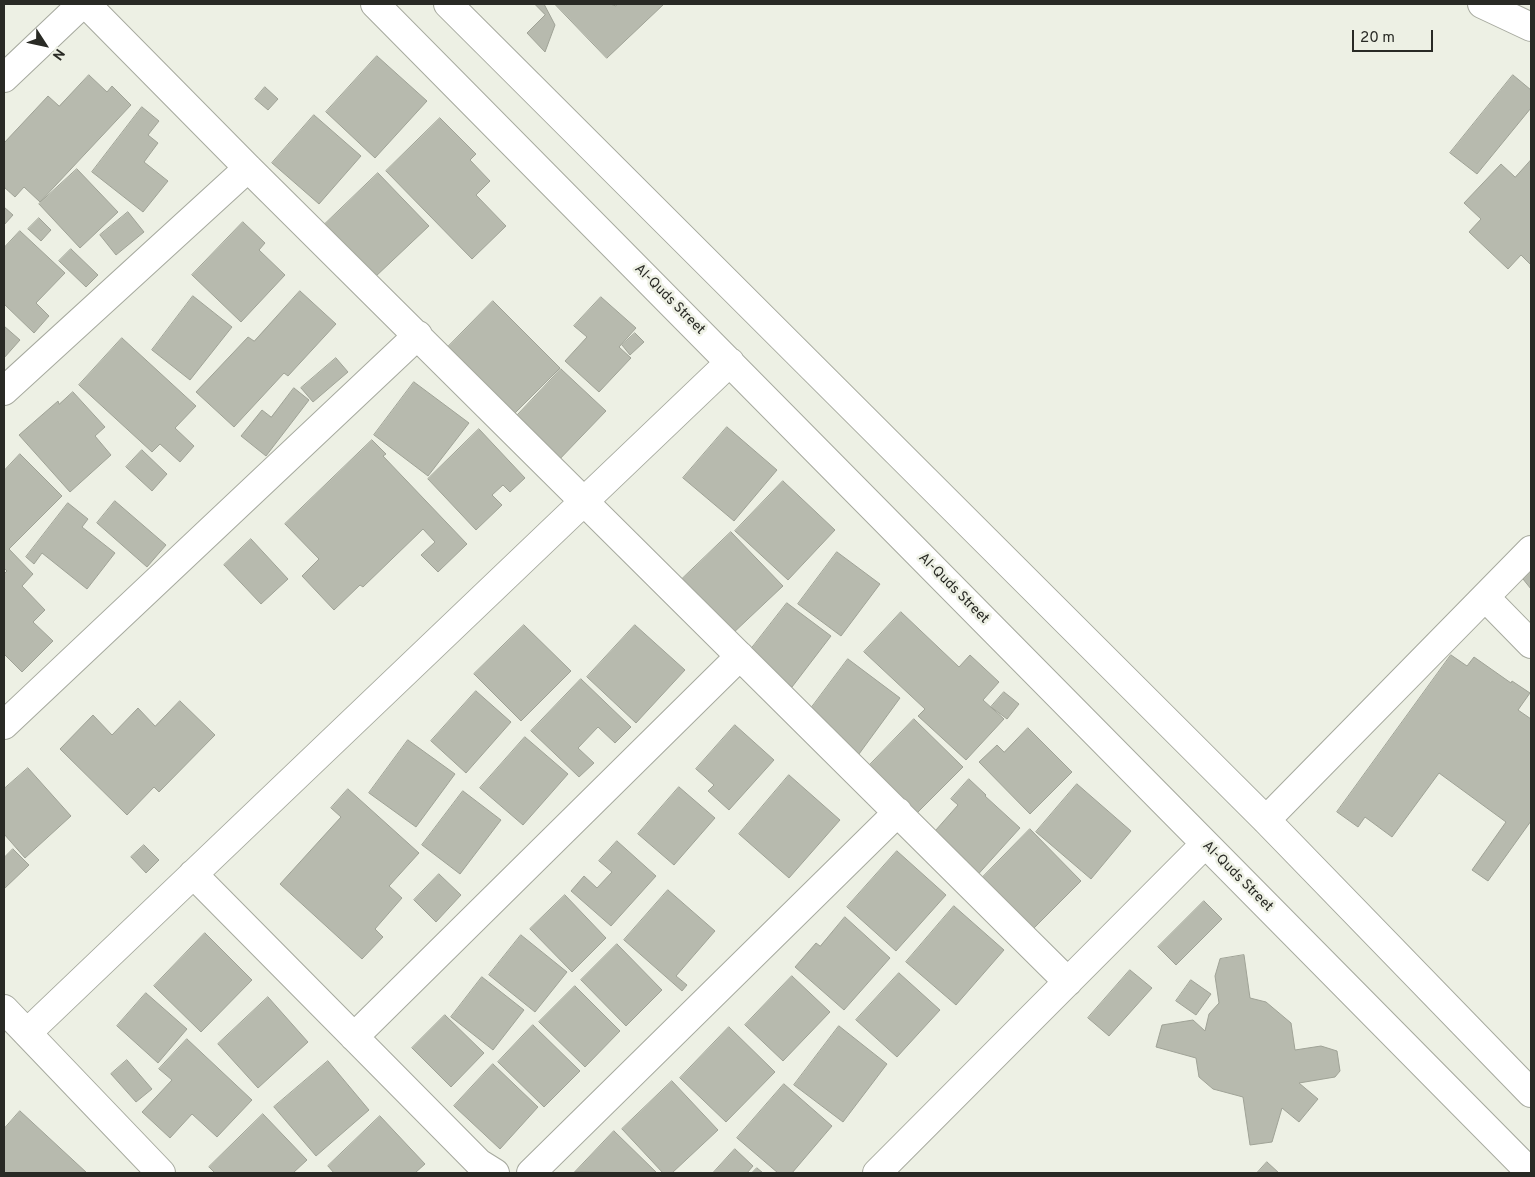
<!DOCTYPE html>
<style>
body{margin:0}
#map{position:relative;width:1535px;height:1177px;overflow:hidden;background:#edf0e4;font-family:Overpass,sans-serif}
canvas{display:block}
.frame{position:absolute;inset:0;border:5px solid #292a25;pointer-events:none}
.north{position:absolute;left:20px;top:20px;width:50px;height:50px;-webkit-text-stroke:4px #edf0e4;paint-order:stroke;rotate:125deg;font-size:14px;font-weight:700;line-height:20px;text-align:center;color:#292a25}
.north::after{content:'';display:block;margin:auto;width:18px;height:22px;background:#292a25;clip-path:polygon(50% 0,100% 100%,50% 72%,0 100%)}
.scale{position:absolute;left:1352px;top:30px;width:81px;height:22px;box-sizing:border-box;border:2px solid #292a25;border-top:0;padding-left:6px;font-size:15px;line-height:18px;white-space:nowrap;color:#292a25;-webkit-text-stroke:4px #edf0e4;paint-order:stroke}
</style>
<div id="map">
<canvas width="1535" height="1177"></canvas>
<div class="frame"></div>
<div class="north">N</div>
<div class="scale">20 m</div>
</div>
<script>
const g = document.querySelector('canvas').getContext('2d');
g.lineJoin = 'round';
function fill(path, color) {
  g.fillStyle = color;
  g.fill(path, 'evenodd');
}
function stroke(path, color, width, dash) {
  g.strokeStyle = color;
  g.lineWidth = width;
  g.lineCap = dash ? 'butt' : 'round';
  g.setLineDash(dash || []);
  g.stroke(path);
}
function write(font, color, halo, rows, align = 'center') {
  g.font = font + ' Overpass,sans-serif';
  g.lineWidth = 5;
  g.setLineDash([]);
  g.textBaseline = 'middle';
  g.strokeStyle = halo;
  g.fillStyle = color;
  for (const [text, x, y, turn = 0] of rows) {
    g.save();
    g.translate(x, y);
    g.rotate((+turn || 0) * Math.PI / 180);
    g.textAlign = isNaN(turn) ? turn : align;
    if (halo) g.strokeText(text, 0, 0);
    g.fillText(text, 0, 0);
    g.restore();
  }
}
const building = new Path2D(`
 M535,4H544L555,25L545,52L527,33L545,15Z
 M555,4H610L616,6L617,4H664L607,58Z
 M377,56L427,101L375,158L326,112Z
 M89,75L107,92L112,86L131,105L40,202L24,187L15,197L4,187V143L48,96L59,106Z
 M1513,75L1531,90V108L1477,174L1450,153Z
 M265,87L278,99L268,110L255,99Z
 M142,107L159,121L148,135L158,143L144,162L168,181L143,212L92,172Z
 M314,115L361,156L319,204L272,163Z
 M440,118L476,154L470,160L490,181L476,195L506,226L472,259L386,171Z
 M1531,160V265L1521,255L1508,269L1469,232L1481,219L1464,203L1501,164L1515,177Z
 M77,169L118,212L80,248L39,204Z
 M378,173L429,226L374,278L324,225Z
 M4,207L13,215L4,225Z
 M128,212L144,232L116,255L100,235Z
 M39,218L51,230L41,241L28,229Z
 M243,222L265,243L259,250L285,275L241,322L192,275Z
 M20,231L65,273L36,303L49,316L34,333L4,304V248Z
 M71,249L98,275L86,287L59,261Z
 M300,291L336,324L288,376L284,373L234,427L196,392L248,337L254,341Z
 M193,296L232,327L190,380L152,350Z
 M601,297L636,328L619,347L631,358L599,392L565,361L587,337L574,326Z
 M493,301L560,368L510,418L443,352Z
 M4,326L20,340L4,358Z
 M635,333L644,342L630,355L622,345Z
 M122,338L196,406L175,428L194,446L180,462L160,444L152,452L79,385Z
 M336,358L348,372L313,402L301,388Z
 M561,369L606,411L555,464L511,422Z
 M414,382L469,423L428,476L374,435Z
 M294,388L309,400L266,456L241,436L262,410L271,417Z
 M73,392L105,427L95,436L111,455L70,492L19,435L58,401L59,404Z
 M727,427L777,470L734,521L683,478Z
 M479,429L525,478L510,492L503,485L492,495L502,505L476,530L428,479Z
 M372,440L386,454L383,456L467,544L438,572L421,555L435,542L423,529L363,587L360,585L334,610L302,576L319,559L285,524Z
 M142,450L167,474L152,491L126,467Z
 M20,454L62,496L9,549L33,574L22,586L45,610L33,622L53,641L22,672L4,654V574L7,571L4,568V471Z
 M783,481L835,530L788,580L735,531Z
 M115,501L166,545L147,567L97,523Z
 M68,503L88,519L82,527L115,553L87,589L42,553L34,564L26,557Z
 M731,532L783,586L730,636L679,582Z
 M251,539L288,579L261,604L224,565Z
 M837,552L880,584L841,636L798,604Z
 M1531,572V589L1523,579Z
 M787,603L831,636L792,687L748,653Z
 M901,612L959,667L970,655L999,682L983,700L1004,719L966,760L918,716L925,709L864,652Z
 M524,625L571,671L521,721L474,674Z
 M635,625L685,670L636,723L587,677Z
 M1451,655L1467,666L1474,657L1511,683L1512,681L1530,693L1518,710L1531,719V821L1488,881L1472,870L1506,822L1439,773L1392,837L1365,817L1358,827L1337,812Z
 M848,659L900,698L859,754L806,715Z
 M581,679L631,727L615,743L598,727L578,748L594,763L579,777L531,731Z
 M476,691L511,722L466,773L431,741Z
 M1004,692L1019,704L1007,719L991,707Z
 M180,701L215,735L159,792L154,787L127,815L60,749L93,715L112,735L138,708L155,726Z
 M914,719L963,767L911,819L863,772Z
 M735,725L774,760L729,810L708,791L714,785L696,769Z
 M1028,728L1072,772L1030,814L979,762L997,745L1004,752Z
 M525,737L568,774L523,825L480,788Z
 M408,740L455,774L416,827L369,793Z
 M28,768L71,816L25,858L4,834V789Z
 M789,775L840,820L789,878L739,834Z
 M969,779L986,795L985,796L1020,828L973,880L928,839L958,805L951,799Z
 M1077,784L1131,831L1091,879L1036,832Z
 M679,787L715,818L674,865L638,834Z
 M348,789L419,853L389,886L402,898L375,929L383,937L362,959L280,884L341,817L331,808Z
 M463,791L501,820L460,874L422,845Z
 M1030,829L1081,881L1029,933L978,882Z
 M617,841L656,876L611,926L571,891L584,876L597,888L612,872L599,861Z
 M144,845L159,860L146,873L131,857Z
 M13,849L29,865L4,889V858Z
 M897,851L946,895L896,951L847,907Z
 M439,874L461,895L436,922L414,900Z
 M668,890L715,931L676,976L687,985L682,991L624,940Z
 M565,895L606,938L572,972L530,929Z
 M1204,901L1222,919L1176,965L1158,947Z
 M954,906L1004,950L956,1005L906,962Z
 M845,917L890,958L844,1010L795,967L816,943L820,946Z
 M205,933L252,980L201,1032L154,986Z
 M521,935L567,972L535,1012L489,975Z
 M617,944L662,990L626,1026L581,980Z
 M1244,955L1250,998L1266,1002L1291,1023L1295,1050L1321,1046L1337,1051L1340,1071L1335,1077L1299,1083L1318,1099L1299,1122L1282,1108L1272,1142L1250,1145L1243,1097L1213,1089L1199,1077L1196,1058L1156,1047L1162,1025L1193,1020L1205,1031L1209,1014L1219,1003L1215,976L1220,959Z
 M1130,970L1152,988L1109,1036L1088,1018Z
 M899,973L940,1010L897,1057L856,1020Z
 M792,976L830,1012L783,1061L745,1025Z
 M482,977L524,1010L493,1050L451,1017Z
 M1191,980L1211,994L1196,1015L1176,1001Z
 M575,986L620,1031L585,1067L539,1022Z
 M146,993L187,1029L158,1063L117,1026Z
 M268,997L308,1042L258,1088L218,1044Z
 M445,1015L484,1053L451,1087L412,1048Z
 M533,1025L580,1071L544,1107L498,1062Z
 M839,1026L887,1064L843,1122L794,1085Z
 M729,1027L775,1072L726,1122L680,1078Z
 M187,1039L252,1100L217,1137L192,1114L170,1138L142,1112L172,1080L159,1069Z
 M127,1060L152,1089L136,1102L111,1074Z
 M328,1061L369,1110L316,1156L274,1107Z
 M493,1064L538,1107L500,1149L454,1106Z
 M672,1081L718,1130L672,1173H663L622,1129Z
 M784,1084L832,1126L792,1173H778L737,1138Z
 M20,1111L87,1173H4V1129Z
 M263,1114L307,1160L293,1173H215L209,1167Z
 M380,1116L425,1164L415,1173H334L328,1166Z
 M614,1131L657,1173L575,1172Z
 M735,1149L753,1166L747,1173H713Z
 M1267,1162L1279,1173H1257Z
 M757,1168L763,1173H752Z`);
const minor = new Path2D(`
 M86,4L248,168L1068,982
 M375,4L1531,1173
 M448,4L1266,820L1531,1093
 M1482,4L1531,27
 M4,78L82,4
 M4,391L248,168
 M1485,597L1531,644
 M4,725L418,335
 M1266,820L1531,550
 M193,874L479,1163L495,1173
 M4,1009L161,1173
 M27,1033L730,362
 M354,1037L740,656
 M531,1173L898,812
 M877,1173L1205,844`);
const streetNames = [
 ["Al-Quds Street",669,300,45],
 ["Al-Quds Street",953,589,45],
 ["Al-Quds Street",1237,877,45]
];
fill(building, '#b7baae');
stroke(building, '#9fa296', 1);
stroke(minor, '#a6a99e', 30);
stroke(minor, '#fff', 28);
write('14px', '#292a25', '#edf0e4', streetNames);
</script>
